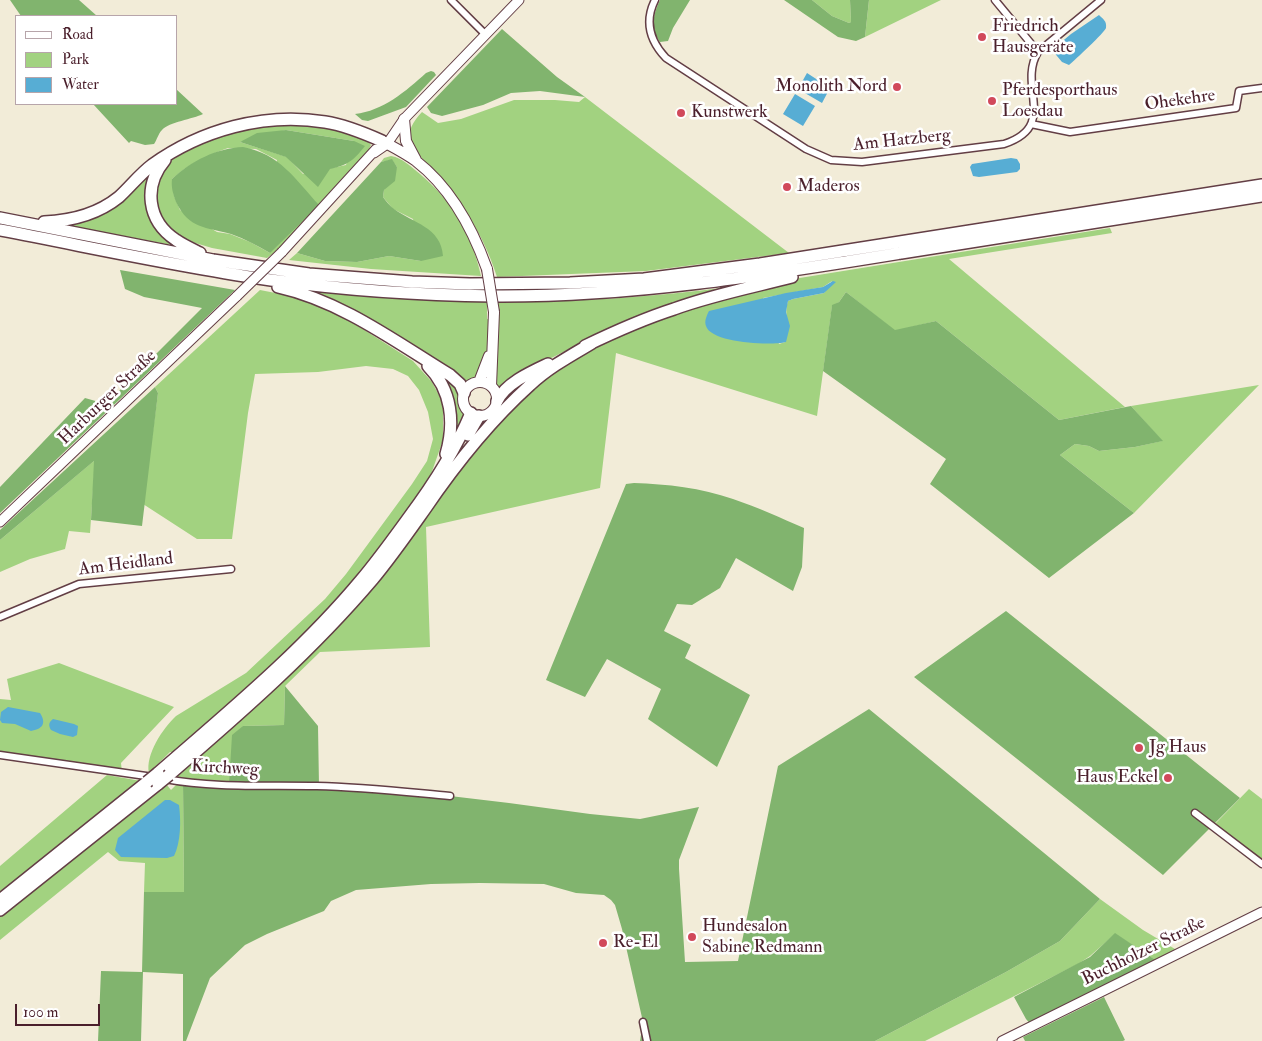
<!DOCTYPE html>
<meta charset="utf-8">
<style>
body{margin:0}
#map{position:relative;width:1262px;height:1041px;overflow:hidden;background:#f2ecd8;font-family:"IM FELL Double Pica",serif}
canvas{display:block}
.legend{position:absolute;left:15px;top:15px;width:162px;height:90px;box-sizing:border-box;background:#fff;border:1px solid #b7a5aa;margin:0;padding:6px 9px;list-style:none;font-size:15px;color:#4a1f2b}
.legend li{display:flex;align-items:center;gap:10px;height:25px}
.legend b{width:25px;border:1px solid #b7a5aa}
.scale{position:absolute;left:15px;top:1004px;width:85px;height:22px;box-sizing:border-box;border:2px solid #4a1f2b;border-top:0;padding-left:6px;font-size:15px;line-height:18px;white-space:nowrap;color:#4a1f2b;-webkit-text-stroke:4px #fff;paint-order:stroke}
</style>
<div id="map">
<canvas width="1262" height="1041"></canvas>
<ul class="legend">
<li><b style="height:6px;background:#fff"></b>Road</li>
<li><b style="height:14px;background:#a2d280"></b>Park</li>
<li><b style="height:14px;background:#57add4"></b>Water</li>
</ul>
<div class="scale">100 m</div>
</div>
<script>
const g = document.querySelector('canvas').getContext('2d');
g.lineJoin = 'round';
function fill(path, color) {
  g.fillStyle = color;
  g.fill(path, 'evenodd');
}
function stroke(path, color, width, dash) {
  g.strokeStyle = color;
  g.lineWidth = width;
  g.lineCap = dash ? 'butt' : 'round';
  g.setLineDash(dash || []);
  g.stroke(path);
}
function write(font, color, halo, rows, align = 'center') {
  g.font = font + ' "IM FELL Double Pica",serif';
  g.lineWidth = 5;
  g.setLineDash([]);
  g.textBaseline = 'middle';
  g.strokeStyle = halo;
  g.fillStyle = color;
  for (const [text, x, y, turn = 0] of rows) {
    g.save();
    g.translate(x, y);
    g.rotate((+turn || 0) * Math.PI / 180);
    g.textAlign = isNaN(turn) ? turn : align;
    if (halo) g.strokeText(text, 0, 0);
    g.fillText(text, 0, 0);
    g.restore();
  }
}
const green = new Path2D(`
 M812,0H850L851,22L849,23L832,16Z
 M869,0H941L865,37Z
 M585,97L789,253L646,271L497,277C481,224 447,183 409,145C407,132 413,121 422,112L438,123L461,119L514,100H555L579,102Z
 M292,122C310,125 362,130 371,145L363,161L287,243L267,258L212,248L192,242L173,233L158,213L155,189L167,163L174,157L199,143L254,126ZM286,130L354,141L346,165L303,174L287,157L240,142ZM228,148L256,149L277,160L270,253L250,242L230,234L217,232L180,210L174,196L172,179C188,164 208,155 228,148Z
 M391,156C403,158 411,167 420,174C454,203 472,234 481,276L371,269L289,260L297,253L325,261L357,262L389,256L421,261L413,219L393,209L383,197L384,190L397,167L392,160L381,162L384,158Z
 M159,162L149,203L183,247L52,223L84,218Z
 M1110,228L1112,233L949,259L1125,407L1059,420L936,321L895,331L846,292L839,302L832,306L817,416L616,353L600,488L426,527L430,647L320,652L285,686L284,725L243,726L230,783L186,780L173,778L453,476L507,411L560,365L615,336L716,299L781,281ZM832,281L824,293L793,299L788,301C783,314 791,328 785,342L779,344L763,298L823,287Z
 M729,287C650,315 568,341 499,390L495,387C495,360 500,333 499,307H487V319L491,320L485,368L480,378L465,385L305,291C446,306 588,306 729,287Z
 M260,290L296,297L318,304L355,324L413,361L432,382L443,403V440L429,480L351,587L295,645L177,753L170,752L149,773C145,755 163,728 176,716L246,673L325,599L346,574L412,484L427,461L433,439L428,412L419,390L408,376L393,369L366,366L318,372L255,374L248,413L232,539H197L143,504L158,393L155,387Z
 M438,371L456,383L460,393L459,400L465,417L450,449L453,426Z
 M1259,385L1134,513L1060,455L1075,444L1089,446L1099,451L1135,447L1162,441L1131,406Z
 M95,460L90,533L69,531L65,549L30,559L0,572V540Z
 M59,663L174,707L121,763L122,772L0,755V699L11,700L7,679Z
 M107,775L141,781L0,896V866Z
 M179,782H183L184,893L144,892L145,863L119,861L108,852L0,940V916L167,785L171,790Z
 M1249,789L1262,799V864L1212,827Z
 M1100,899L1143,930L1180,952L1160,963L1115,934L1090,956L1078,964L925,1041H875L1006,972L1060,941Z`);
const forest = new Path2D(`
 M10,0H79L97,16H21Z
 M660,0H690L673,28L668,41L660,42C650,28 653,15 660,0Z
 M784,0H812L832,16L849,23L851,22L850,0H869L865,37L856,41L838,37Z
 M502,29L557,77L585,97L540,91L511,93L483,105L442,116L431,113L427,107Z
 M431,71L434,72L436,75L406,107L368,121L362,120L355,114C383,111 406,91 426,73Z
 M176,89L203,114C193,119 169,122 162,130C158,134 157,140 154,144L145,145L131,141L129,143L93,104H176Z
 M286,130L354,141L365,146C354,160 348,165 330,169L318,187L286,157L240,142L257,133Z
 M243,147C280,154 295,179 319,205L270,253C258,246 245,239 231,234C206,227 189,229 176,202C173,194 171,187 172,179C191,161 217,148 243,147Z
 M392,159L397,167L395,181L384,190L383,197C386,201 390,206 394,209C413,223 441,227 443,256L421,261L389,256L357,262L325,261L297,253L381,162Z
 M120,270L235,290L0,513V487L85,398L106,404L202,308L144,297L125,289Z
 M846,292L895,330L936,321L1059,420L1131,406L1163,441L1135,447L1099,451L1089,446L1075,444L1060,455L1134,513L1049,578L930,484L946,459L823,371L832,305L839,302Z
 M155,387L158,393L142,526L91,520L94,461L0,540V530Z
 M634,483C667,484 701,488 733,499C757,507 781,518 804,528L802,567L793,591L736,558L720,588L692,605L677,604L664,631L691,645L685,658L750,695L717,767L648,719L661,689L607,659L585,697L546,680L626,484Z
 M1006,611L1240,798L1163,875L914,677Z
 M285,686L318,726L319,786L450,796L509,803L590,814L640,819L699,807L679,860V869L685,962L738,961L778,766L869,709L1100,899L1060,941L1006,972L875,1041H651L644,1026L647,1041H640L643,1022L622,929L615,905L611,900L604,895L576,893L544,884L480,883L431,884L356,890L331,901L324,911L267,934L245,945L210,978L186,1041H183V974L143,972L141,1041H98L101,971L142,972L144,892H184L183,782L229,785L232,735L243,726L284,725Z
 M1115,933L1160,963L1032,1026L1026,1019L1014,997L1090,957Z
 M1104,997L1125,1040L1123,1041H1025L1023,1037Z`);
const water = new Path2D(`
 M1099,15C1103,19 1107,21 1106,28C1105,32 1074,61 1069,65L1062,62L1052,50L1071,34Z
 M807,73L830,88L822,103L798,89Z
 M795,94L815,106L803,126L783,114Z
 M1011,158L1017,159L1020,164V169L1017,172L979,177L973,176L970,167L972,164Z
 M833,281L836,282L824,293L793,299L788,301L786,312L790,326L786,342C771,346 711,343 706,326C704,321 707,315 709,311L786,293L823,287Z
 M8,707L40,713C47,724 42,729 31,731L15,724L2,723L0,720L1,712Z
 M53,719L74,724L78,726L77,735L73,737L60,734L51,730C48,725 49,722 53,719Z
 M165,800H170L179,805C181,820 181,842 174,856L167,858L121,857L115,850L118,838Z`);
const street = new Path2D(`
 M451,0L485,34
 M655,0C644,22 650,41 666,58L806,149L831,160L862,162L1004,144C1059,126 1017,86 1038,52L1101,0
 M995,0L1038,52
 M1031,124L1070,132L1236,108L1239,91L1262,88
 M0,617L79,584L231,569
 M0,755L153,777
 M165,779C215,788 266,785 317,786C362,787 406,792 450,796
 M1195,813L1262,864
 M643,1022L647,1041`);
const secondary = new Path2D(`
 M374,153L387,144L404,119L519,0
 M282,252L376,149
 M0,522L237,296
 M1002,1041L1262,912`);
const primary = new Path2D(`
 M404,119L406,141L416,160
 M382,141C393,147 405,153 416,161C451,188 472,227 487,269
 M479,382L489,356
 M463 399a17 17 0 1 1 34 0a17 17 0 1 1-34 0Z
 M491,386L494,312`);
const highway = new Path2D(`
 M165,160C143,186 147,221 176,240C183,245 192,249 200,253
 M0,218L213,260L309,274L412,282L470,284L570,283L644,279L760,264L1262,185
 M44,222C70,221 98,214 119,197C130,187 140,174 152,165C201,130 264,112 325,122C345,125 364,133 382,141
 M0,230C90,247 180,267 271,280C345,290 420,295 494,296C632,297 766,275 901,253C1022,234 1142,215 1262,196
 M278,287C341,301 396,342 450,375L460,384L464,393
 M585,346C614,332 643,319 674,309C712,295 753,287 792,277
 M428,366C452,390 455,423 446,454
 M497,401C506,383 531,372 548,364
 M468,435L479,416
 M158,773C228,712 301,652 361,580C378,560 393,539 409,517C433,485 455,451 471,413
 M169,775C241,713 312,651 373,579C392,556 408,533 425,509C455,465 490,421 530,385C548,368 570,356 592,343
 M0,900L147,782
 M0,910L158,784`);
const secondaryBridge = new Path2D(`
 M237,296L282,252`);
const primaryBridge = new Path2D(`
 M487,269L494,312`);
const highwayBridge = new Path2D(`
 M147,782L158,773
 M158,784L169,775`);
const markers = [
 [982,37,5,"#d1495b"],
 [897,87,5,"#d1495b"],
 [992,101,5,"#d1495b"],
 [681,113,5,"#d1495b"],
 [787,187,5,"#d1495b"],
 [1139,748,5,"#d1495b"],
 [1168,778,5,"#d1495b"],
 [692,937,5,"#d1495b"],
 [603,943,5,"#d1495b"]
];
const poiNames = [
 ["Friedrich",992,27],
 ["Hausgeräte",992,48],
 ["Monolith Nord",887,87,"right"],
 ["Pferdesporthaus",1002,91],
 ["Loesdau",1002,112],
 ["Kunstwerk",691,113],
 ["Maderos",797,187],
 ["Jg Haus",1149,748],
 ["Haus Eckel",1158,778,"right"],
 ["Hundesalon",702,927],
 ["Sabine Redmann",702,948],
 ["Re-El",613,943]
];
const streetNames = [
 ["Ohekehre",1180,101,-8],
 ["Am Hatzberg",902,141,-6],
 ["Harburger Straße",108,398,-44],
 ["Am Heidland",126,565,-7],
 ["Kirchweg",225,769,3],
 ["Buchholzer Straße",1144,952,-26]
];
fill(green, '#a2d280');
fill(forest, '#81b46e');
fill(water, '#57add4');
stroke(street, '#633e45', 9);
stroke(secondary, '#633e45', 11);
stroke(primary, '#633e45', 12);
stroke(highway, '#633e45', 14);
stroke(street, '#fff', 6);
stroke(secondary, '#fff', 9);
stroke(primary, '#fff', 10);
stroke(highway, '#fff', 11);
stroke(secondaryBridge, '#633e45', 11, []);
stroke(primaryBridge, '#633e45', 12, []);
stroke(highwayBridge, '#633e45', 14, []);
stroke(secondaryBridge, '#fff', 9);
stroke(primaryBridge, '#fff', 10);
stroke(highwayBridge, '#fff', 11);
for (const [x, y, r, color] of markers) {
  const dot = new Path2D();
  dot.arc(x, y, r, 0, 2 * Math.PI);
  g.fillStyle = color;
  g.fill(dot);
  stroke(dot, '#fff', 2);
}
write('18px', '#4a1f2b', '#fff', poiNames, 'left');
write('18px', '#4a1f2b', '#fff', streetNames);
</script>
